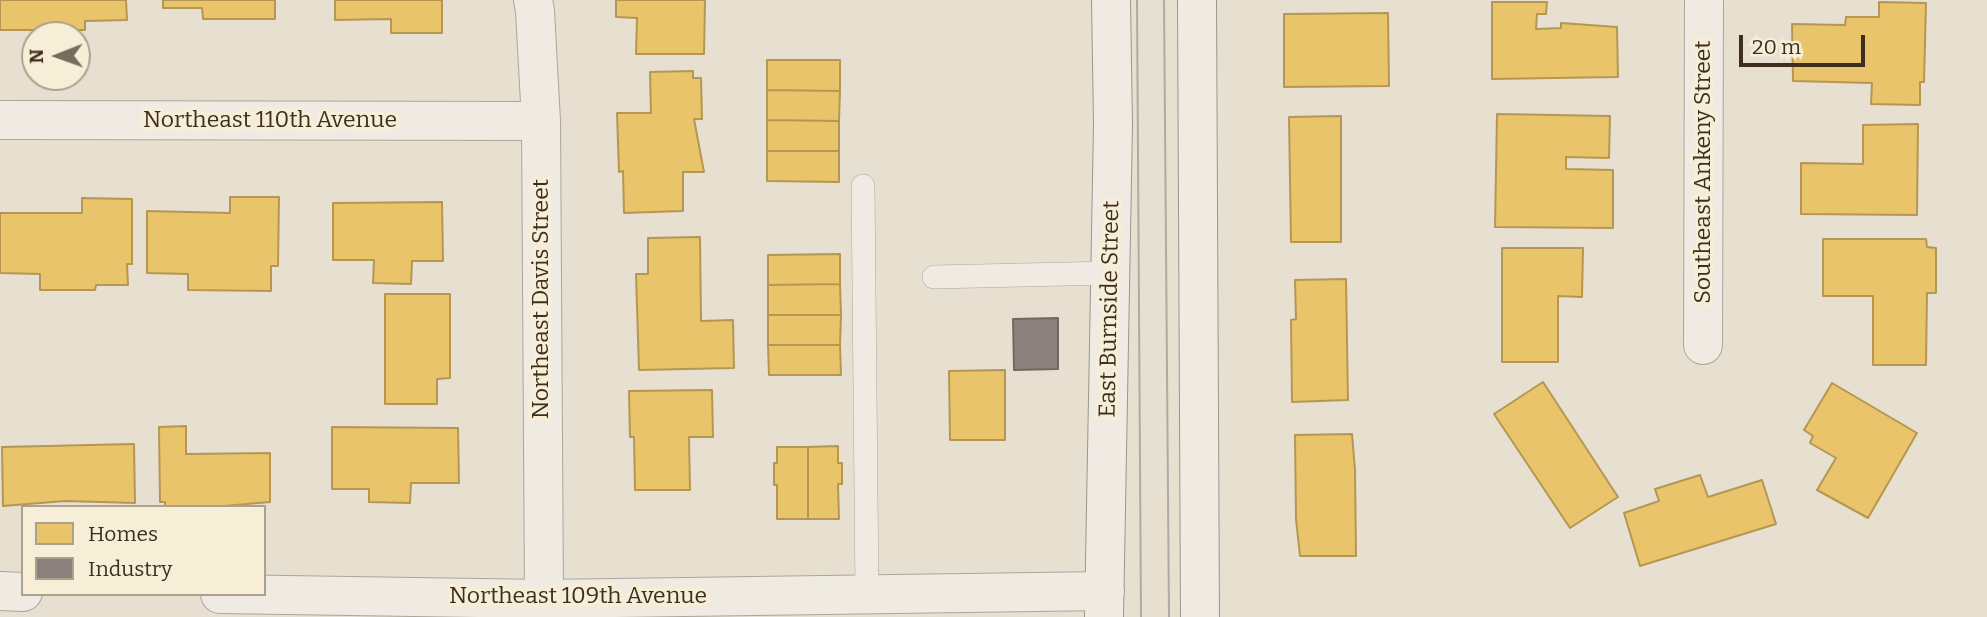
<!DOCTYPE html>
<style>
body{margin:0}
#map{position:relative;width:1987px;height:617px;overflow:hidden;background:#e7e0d1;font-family:Bitter,serif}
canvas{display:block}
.legend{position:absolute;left:21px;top:505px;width:245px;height:91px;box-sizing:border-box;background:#f7eed8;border:2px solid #ada18e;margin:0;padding:9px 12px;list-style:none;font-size:21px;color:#3d2e20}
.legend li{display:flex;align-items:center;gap:14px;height:35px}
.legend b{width:35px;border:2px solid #ada18e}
.north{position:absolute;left:21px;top:21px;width:70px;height:70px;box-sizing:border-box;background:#f7eed8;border:2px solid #ada18e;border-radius:50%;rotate:269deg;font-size:19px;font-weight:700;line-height:28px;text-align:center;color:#3d2e20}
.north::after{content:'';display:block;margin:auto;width:24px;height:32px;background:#786c5e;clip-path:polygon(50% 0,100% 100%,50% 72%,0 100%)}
.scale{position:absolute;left:1739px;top:35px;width:126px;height:32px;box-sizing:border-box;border:4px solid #3d2e20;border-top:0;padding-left:9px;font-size:21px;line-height:24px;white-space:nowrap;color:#3d2e20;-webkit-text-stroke:5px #f7eed8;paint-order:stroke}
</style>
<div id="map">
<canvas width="1987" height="617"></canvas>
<ul class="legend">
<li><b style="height:19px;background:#e9c46a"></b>Homes</li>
<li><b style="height:19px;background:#8a817c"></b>Industry</li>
</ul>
<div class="north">N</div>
<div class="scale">20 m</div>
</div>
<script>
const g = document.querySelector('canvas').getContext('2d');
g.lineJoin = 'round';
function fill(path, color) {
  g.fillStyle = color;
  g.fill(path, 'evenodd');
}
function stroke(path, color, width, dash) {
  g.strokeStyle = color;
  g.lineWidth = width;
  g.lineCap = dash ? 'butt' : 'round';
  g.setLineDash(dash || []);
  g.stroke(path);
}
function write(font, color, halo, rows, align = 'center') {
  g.font = font + ' Bitter,serif';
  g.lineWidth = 7;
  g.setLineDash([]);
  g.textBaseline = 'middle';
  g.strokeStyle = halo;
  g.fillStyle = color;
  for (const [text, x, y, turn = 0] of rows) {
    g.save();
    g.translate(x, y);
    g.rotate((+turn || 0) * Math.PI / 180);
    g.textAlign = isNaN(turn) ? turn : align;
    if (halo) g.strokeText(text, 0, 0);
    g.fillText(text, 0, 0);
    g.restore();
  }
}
const homes = new Path2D(`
 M0,0H126L127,20L85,21V30H0Z
 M163,0H275V19H203L202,8H163Z
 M335,0H442V33H391V19L335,20Z
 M616,0H705L704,54H636L637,18L616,17Z
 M1492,2H1547L1546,14H1537L1536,29L1561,28V23L1617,27L1618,77L1492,79Z
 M1879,2L1926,3L1924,82H1920V105L1871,104L1872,83L1793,81L1792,24L1845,25L1846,17H1879Z
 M1388,13L1389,86L1284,87V14Z
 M767,60H840V91L767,90Z
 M693,71V78H701L702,119H694L704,172H683V211L624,213L623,171L619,172L617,113H651L650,72Z
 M767,90L840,91L839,121L767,120Z
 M1497,114L1610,116L1609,158L1566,157V169L1613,170V228L1495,227Z
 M1341,116V242H1291L1289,117Z
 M767,120L839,121V151H767Z
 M1918,124L1917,215L1801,214V163L1863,164V125Z
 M767,151H839V182L767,181Z
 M230,197H279L278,266H271V291L188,290V274L147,273V211L230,213Z
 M82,198L132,199V264H127L128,285H96L95,290H40V274L0,273V213H82Z
 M442,202L443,261H412L411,284L373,283L374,260H333V203Z
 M700,237L701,321L733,320L734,368L639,370L636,274H648V238Z
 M1823,239H1926L1927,247L1936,248V293H1927L1926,365H1873V296H1823Z
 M1502,248H1583L1582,297L1558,296V362H1502Z
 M840,254V284L768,285V255Z
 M1346,279L1348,400L1292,402L1291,320L1296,319L1295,280Z
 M840,284L841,315H768V285Z
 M385,294H450V378L437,379V404H385Z
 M768,315H841L840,345H768Z
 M768,345H840L841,375H769Z
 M1005,370V440H950L949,371Z
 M1543,382L1618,497L1570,528L1494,414Z
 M1832,383L1917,433L1868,518L1817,490L1836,458L1810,443L1813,436L1804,430Z
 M712,390L713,437H689L690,490H635L634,437H630L629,391Z
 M186,426V454L270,453V502L224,506H165V502H160L159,427Z
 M332,427L458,428L459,483H411L410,503L369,502V489H332Z
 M1352,434L1355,470L1356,556H1300L1296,519L1295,435Z
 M134,444L135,503L65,501L3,506L2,447Z
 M838,446V463H842V484H838L839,519H808V447Z
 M777,447H808V519H777V485H774V463H777Z
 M1700,475L1708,497L1762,480L1776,524L1640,566L1624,513L1659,501L1655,489Z`);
const industry = new Path2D(`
 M1058,318V369L1014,370L1013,319Z`);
const lane = new Path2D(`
 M863,186L867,594
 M934,277L1110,273`);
const street = new Path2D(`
 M533,0L535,11L541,121L544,599
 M0,120L541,121
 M1703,345L1704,0
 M0,591L23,592
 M220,594L544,599L1105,591`);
const secondary = new Path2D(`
 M1197,0L1200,617
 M1104,617L1113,124L1111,0`);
const tram = new Path2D(`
 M1137,0L1141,617
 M1164,0L1169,617`);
const streetNames = [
 ["Northeast 110th Avenue",270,121],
 ["Southeast Ankeny Street",1704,172,-90],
 ["Northeast Davis Street",542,299,-90],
 ["East Burnside Street",1110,309,-89],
 ["Northeast 109th Avenue",578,597]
];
fill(homes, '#e9c46a');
stroke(homes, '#b59754', 2);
fill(industry, '#8a817c');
stroke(industry, '#736860', 2);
stroke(lane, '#ada599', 24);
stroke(street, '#ada599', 40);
stroke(secondary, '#9c958a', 40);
stroke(lane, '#efebe3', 23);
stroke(street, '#efebe3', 38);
stroke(secondary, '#efebe3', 38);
stroke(tram, '#afaaa2', 2);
write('23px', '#3d2e20', '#f7eed8', streetNames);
</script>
